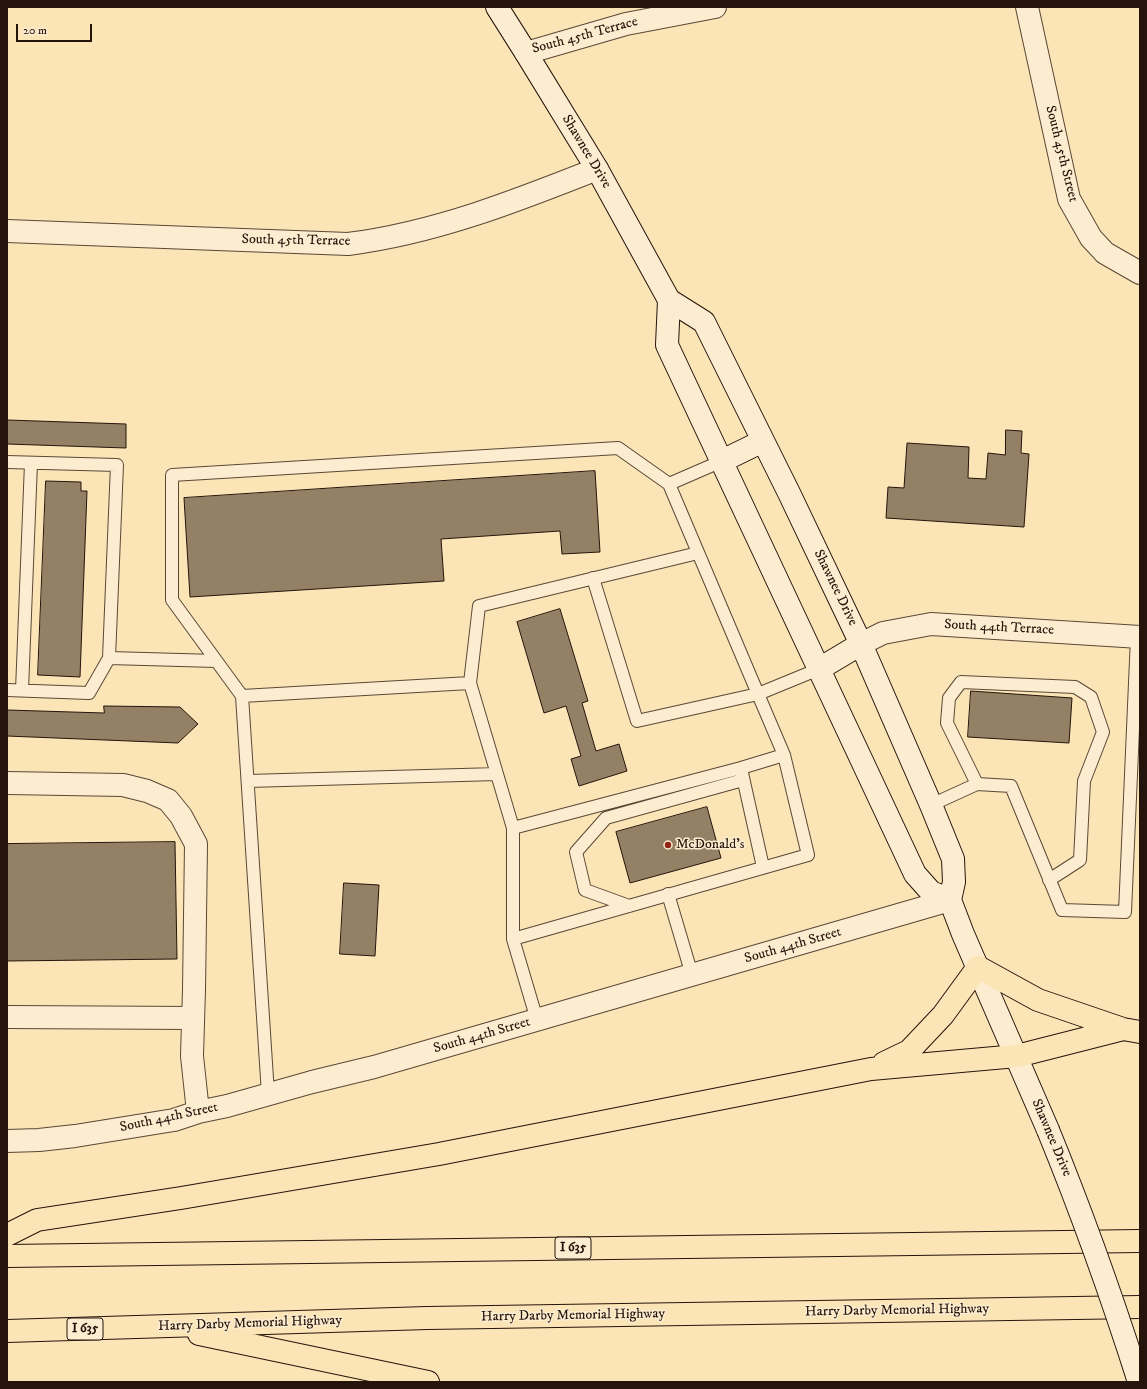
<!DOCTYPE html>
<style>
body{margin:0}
#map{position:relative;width:1147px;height:1389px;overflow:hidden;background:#fbe4b6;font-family:"IM FELL DW Pica",serif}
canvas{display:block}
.frame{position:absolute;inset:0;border:8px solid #25140b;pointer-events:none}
.scale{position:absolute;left:16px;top:24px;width:76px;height:18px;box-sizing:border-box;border:2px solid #25140b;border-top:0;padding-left:5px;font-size:12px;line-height:14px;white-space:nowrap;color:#25140b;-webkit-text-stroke:3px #fcedd0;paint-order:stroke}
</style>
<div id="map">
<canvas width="1147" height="1389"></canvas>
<div class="frame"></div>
<div class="scale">20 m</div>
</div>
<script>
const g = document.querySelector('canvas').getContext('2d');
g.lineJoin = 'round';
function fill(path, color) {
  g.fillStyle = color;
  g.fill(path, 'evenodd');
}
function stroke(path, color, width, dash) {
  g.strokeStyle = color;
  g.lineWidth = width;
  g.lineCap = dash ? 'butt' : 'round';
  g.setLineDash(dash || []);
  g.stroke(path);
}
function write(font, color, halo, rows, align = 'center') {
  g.font = font + ' "IM FELL DW Pica",serif';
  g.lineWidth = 3;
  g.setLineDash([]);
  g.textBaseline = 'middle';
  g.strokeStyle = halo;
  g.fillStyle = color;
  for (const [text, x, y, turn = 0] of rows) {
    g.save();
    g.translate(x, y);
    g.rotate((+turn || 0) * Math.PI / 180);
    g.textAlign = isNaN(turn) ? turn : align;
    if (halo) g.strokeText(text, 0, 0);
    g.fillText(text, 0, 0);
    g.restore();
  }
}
const building = new Path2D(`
 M7,420L126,424V448L7,444Z
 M1006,430L1022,431L1021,453L1029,454L1024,527L886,518L888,487L904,488L907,443L969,447L968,478L986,479L988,453L1005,455Z
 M595,471L600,552L562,554L560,531L441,539L444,581L190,597L184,498Z
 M46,481L81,482V491H87L80,677L38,675Z
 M560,609L588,701L582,703L596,751L619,744L627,771L579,786L571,759L581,756L566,706L544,713L517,622Z
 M971,691L1072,698L1069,743L968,737Z
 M104,706L180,707L198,724L178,743L7,736V710L104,713Z
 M707,807L721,858L630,883L616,832Z
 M175,842L177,959L7,961V844Z
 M344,883L379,885L375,956L340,954Z`);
const service = new Path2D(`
 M722,461L669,484L758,694L819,669
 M7,462L117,465L109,658L89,693L7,690
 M109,658L216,661
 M22,690L31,463
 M242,696L470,683
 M742,773L763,867
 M248,781L497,774
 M977,784L947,723L949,698L961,682L1075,687L1091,697L1103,732L1084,781L1080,860L1049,880
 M931,805L977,784L1011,786L1062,910L1125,912L1137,637
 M513,828L741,768L784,755
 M668,894L692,975
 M629,906L585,890L576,852L606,818L743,780
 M513,939L808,855L784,755L758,694L637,721L593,578
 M537,1020L513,939V828L470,683L479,606L698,553
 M268,1094L242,696L172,600V475L618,448L669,484`);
const minor = new Path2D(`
 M1027,7L1069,199L1091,238L1105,253L1140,273
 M526,53L626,24L715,7
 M7,231L348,244C435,233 516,201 597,169
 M861,644L883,633L931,624L1140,637
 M7,783L123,785L147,791L168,800L181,816L196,844L194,990L192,1056L198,1112
 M7,1017L193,1018
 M7,1141L39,1140L75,1136L174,1120L198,1112L227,1106L312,1082L374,1067L950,900`);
const secondary = new Path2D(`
 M497,7L526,53L597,169L669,300L704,322L789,493L861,644L931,805L953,859L954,882L950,900L963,934L1048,1130
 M669,300L667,345L915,874L931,892L950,900
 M722,461L763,441
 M819,669L861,644`);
const motorway = new Path2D(`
 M884,1063L909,1051L943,1015L978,967L1038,1000L1123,1029L1140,1032
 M7,1235L37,1220L181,1198L439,1154L871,1069L1017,1056L1123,1029
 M7,1256L1140,1241
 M7,1331L427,1318L1140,1307
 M199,1334L428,1382`);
const secondaryBridge = new Path2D(`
 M1048,1130C1082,1213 1112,1297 1139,1382`);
const markers = [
 [668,845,4,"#8f2418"]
];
const shields = [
 [573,1248,36],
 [85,1329,36]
];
const shieldNames = [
 ["I 635",573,1248],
 ["I 635",85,1329]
];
const streetNames = [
 ["South 45th Terrace",585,36,-15],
 ["Shawnee Drive",586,152,59],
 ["South 45th Street",1061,154,76],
 ["South 45th Terrace",296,241,1],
 ["Shawnee Drive",835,588,64],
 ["South 44th Terrace",999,628,3],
 ["South 44th Street",793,946,-16],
 ["South 44th Street",482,1036,-16],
 ["South 44th Street",169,1118,-12],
 ["Shawnee Drive",1051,1138,67],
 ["Harry Darby Memorial Highway",897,1311,-1],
 ["Harry Darby Memorial Highway",573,1316,-1],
 ["Harry Darby Memorial Highway",250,1324,-2]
];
const poiNames = [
 ["McDonald's",676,845]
];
fill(building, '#948064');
stroke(building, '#25140b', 1);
stroke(service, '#5a4836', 14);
stroke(minor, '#5a4836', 24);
stroke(secondary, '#25140b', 24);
stroke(motorway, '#25140b', 24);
stroke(service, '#fcedd0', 12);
stroke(minor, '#fcedd0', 22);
stroke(secondary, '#fcedd0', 22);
stroke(motorway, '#fbe4b6', 22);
stroke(secondaryBridge, '#25140b', 24, []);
stroke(secondaryBridge, '#fcedd0', 22);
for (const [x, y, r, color] of markers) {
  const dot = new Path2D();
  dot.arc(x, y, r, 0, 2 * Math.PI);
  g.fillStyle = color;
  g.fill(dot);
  stroke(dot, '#fcedd0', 1.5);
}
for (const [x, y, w] of shields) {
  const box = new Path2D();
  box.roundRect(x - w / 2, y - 11, w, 22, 3);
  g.fillStyle = '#fcedd0';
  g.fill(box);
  stroke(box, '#25140b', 1);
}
write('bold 13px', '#25140b', null, shieldNames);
write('14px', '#25140b', '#fcedd0', streetNames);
write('14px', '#25140b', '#fcedd0', poiNames, 'left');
</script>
